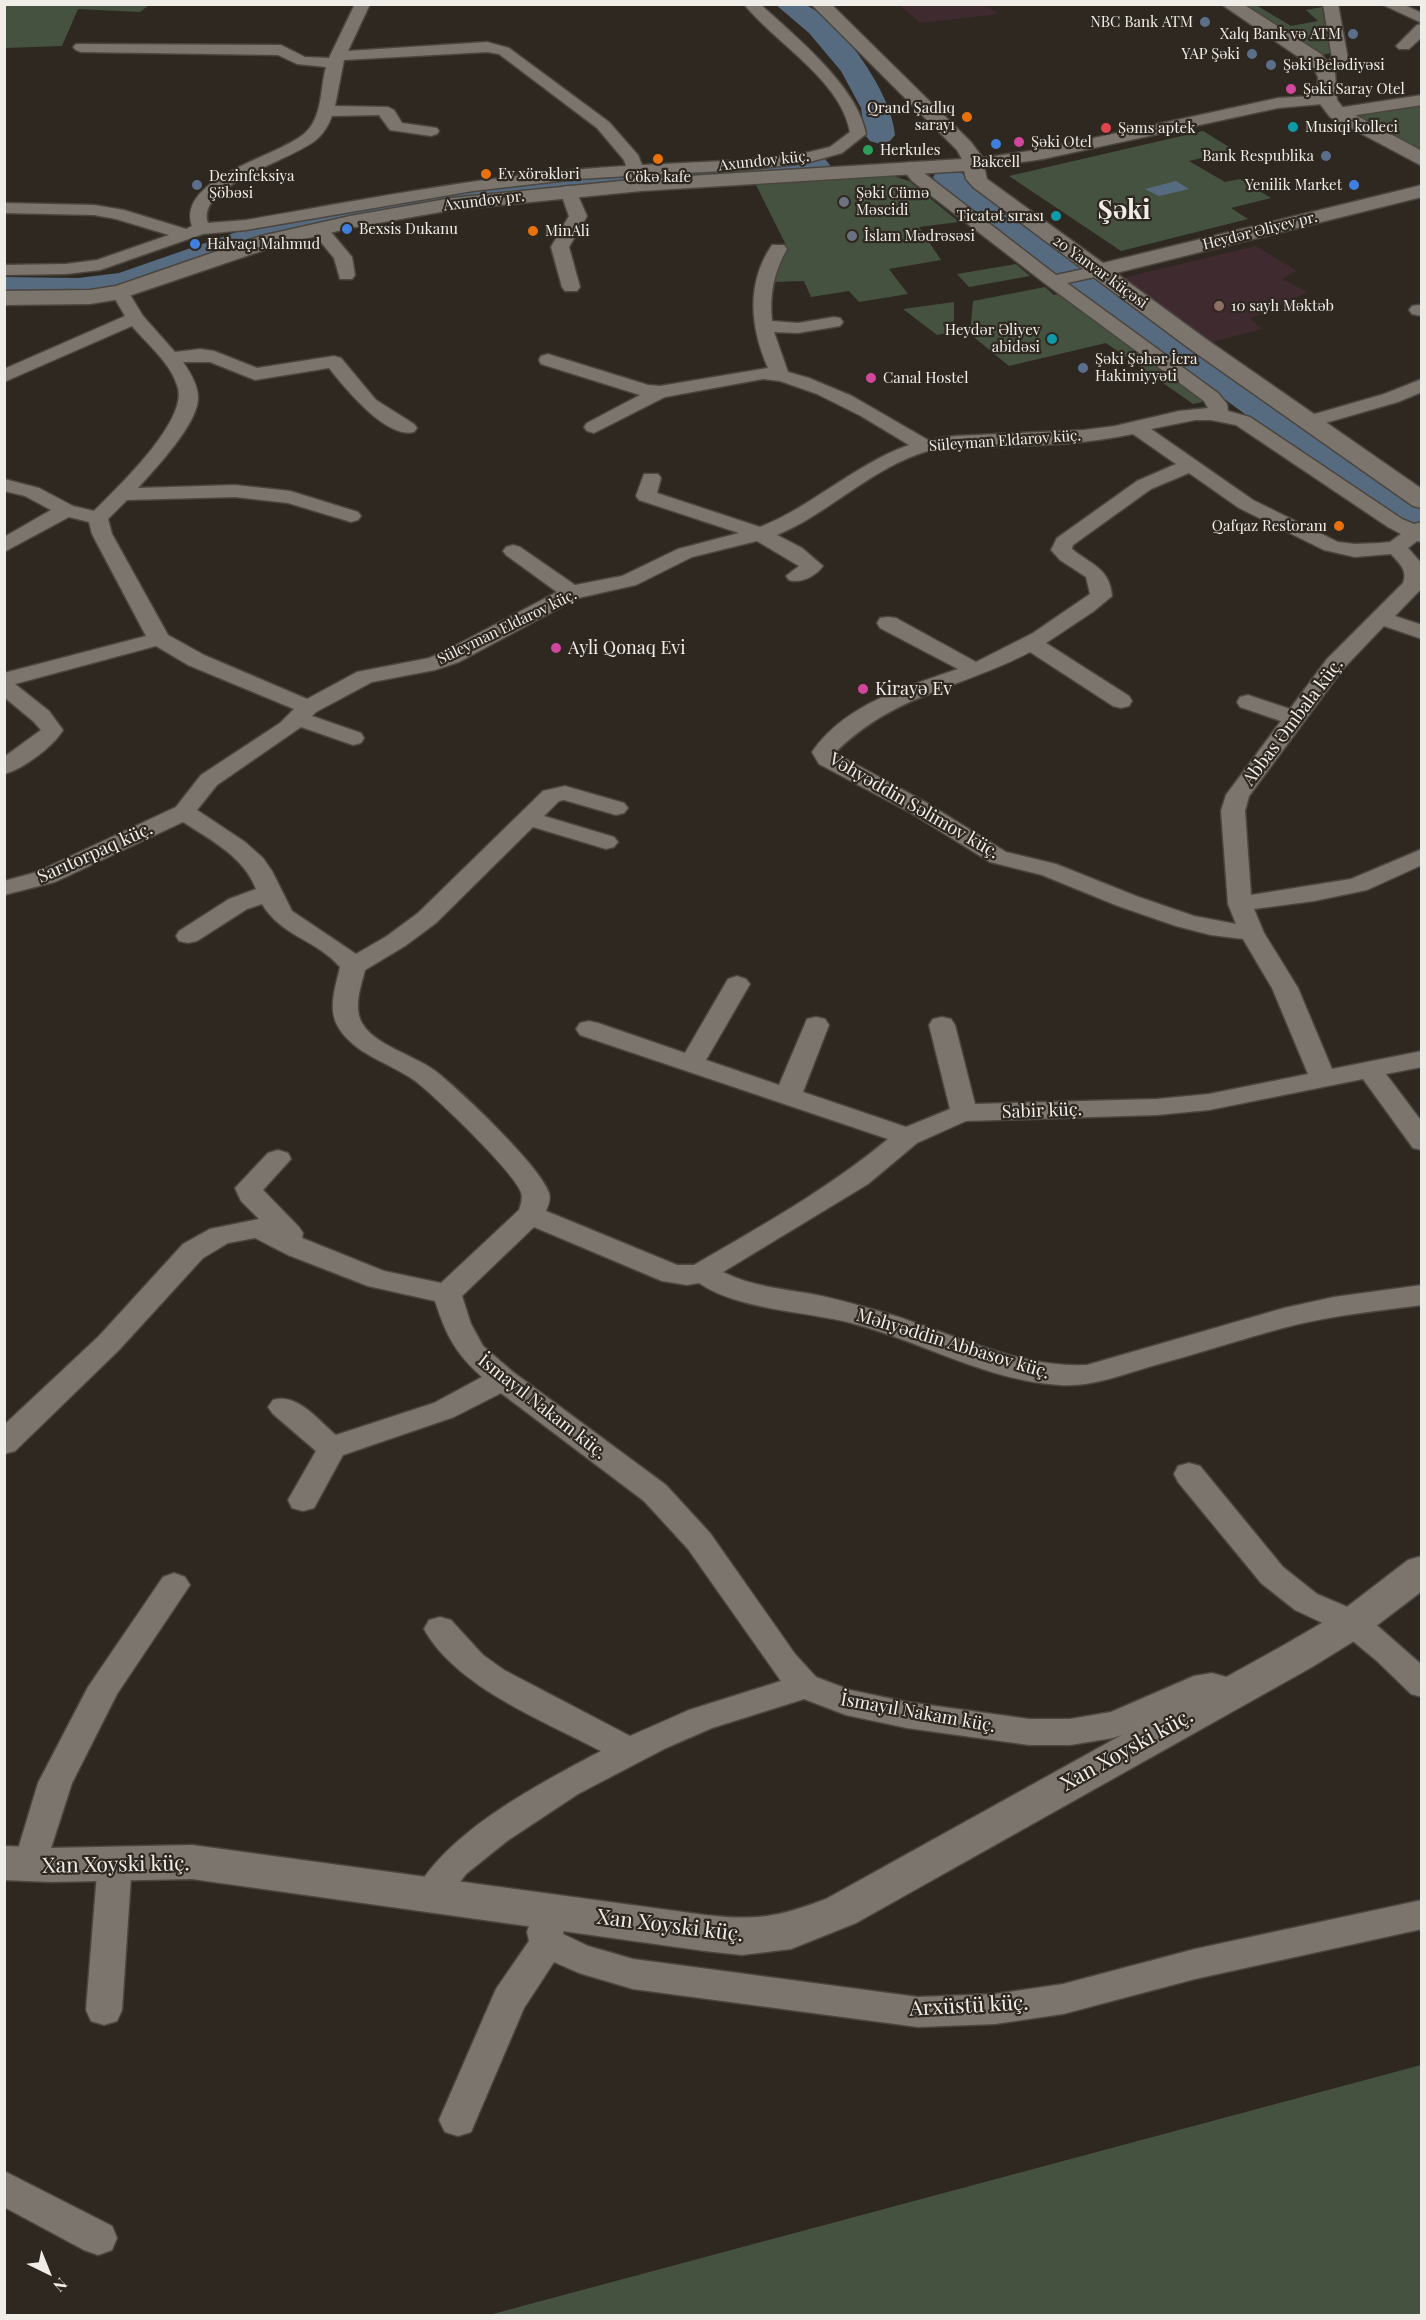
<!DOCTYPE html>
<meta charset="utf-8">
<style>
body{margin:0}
#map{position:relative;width:1426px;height:2320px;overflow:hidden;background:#2e2821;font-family:"Playfair Display",serif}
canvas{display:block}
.frame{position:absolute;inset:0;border:6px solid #f0ece7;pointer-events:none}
.north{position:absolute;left:18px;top:2242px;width:60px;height:60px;-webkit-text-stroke:4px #2e2821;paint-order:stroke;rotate:137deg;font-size:16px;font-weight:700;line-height:24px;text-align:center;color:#f0ece7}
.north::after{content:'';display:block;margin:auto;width:21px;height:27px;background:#f0ece7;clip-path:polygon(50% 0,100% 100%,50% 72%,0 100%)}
</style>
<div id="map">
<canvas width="1426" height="2320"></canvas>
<div class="frame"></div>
<div class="north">N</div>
</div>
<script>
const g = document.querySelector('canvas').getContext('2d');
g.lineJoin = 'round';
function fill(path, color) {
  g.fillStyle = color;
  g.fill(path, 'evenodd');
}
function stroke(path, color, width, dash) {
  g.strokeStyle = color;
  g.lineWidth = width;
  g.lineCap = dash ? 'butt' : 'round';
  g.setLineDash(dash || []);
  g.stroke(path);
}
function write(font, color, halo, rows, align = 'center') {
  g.font = font + ' "Playfair Display",serif';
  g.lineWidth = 4.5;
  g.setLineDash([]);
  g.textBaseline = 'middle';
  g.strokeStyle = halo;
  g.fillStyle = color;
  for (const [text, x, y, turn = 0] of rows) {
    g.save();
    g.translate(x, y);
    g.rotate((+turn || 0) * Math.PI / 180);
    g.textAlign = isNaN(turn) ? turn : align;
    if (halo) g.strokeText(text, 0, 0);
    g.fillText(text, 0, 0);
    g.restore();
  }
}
const education = new Path2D(`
 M899,5H984L999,14L920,23Z
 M1256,246L1297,271L1282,279L1308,292L1250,319L1263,329L1211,342L1122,278Z`);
const green = new Path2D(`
 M4,5L5,4L149,5L140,12L78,9L62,46L5,48Z
 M1241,5H1256L1291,26L1318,21L1306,10L1322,7L1330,53L1323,55Z
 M1421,104V151L1358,116Z
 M1203,131L1234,150L1189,161L1225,182L1240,179L1271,198L1231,208L1248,219L1121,251L1009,176Z
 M887,174L909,181L959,222L919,227L941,260L889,269L908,294L859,302L849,291L811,297L804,281L771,282L786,251V245L756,185Z
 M1016,264L1030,276L969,287L957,274Z
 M1045,287L1054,295L1089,287L1234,395L1193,404L1106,343L1009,366L970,334L973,301Z
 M954,302V332L937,335L903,309Z
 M1421,2065V2315H489Z`);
const water = new Path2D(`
 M1176,181L1189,189L1159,196L1145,189Z`);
const river = new Path2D(`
 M775,4C784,4 799,2 808,6C844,25 892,94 895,135L890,141L880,144L870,141L865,135L861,108L841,71L809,33Z
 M815,156L825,159L830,165L825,171L765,179L514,198L414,211L273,240L163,280L122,292L78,297H4V277L78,278L119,273L251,227L327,209L414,193L514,180Z
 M948,168L959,171L1074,258L1412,502L1422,507V532L1386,518L1052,272L937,183L933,177L937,171Z`);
const street = new Path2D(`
 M355,4H370L348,51L487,42L509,48L609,122L638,155L642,165L744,160L805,153L830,147L850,132C841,80 775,43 744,4H760C795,36 858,87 866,134L842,153L806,163L744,170L646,175L648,184L640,189L634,188L629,176L577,179L473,191L246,230L203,234L100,270L66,274L4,275V265L66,264L97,260L169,235L116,219L94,215L4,213V203L94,205L124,210L186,229L192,226C176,178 278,157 305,133C323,117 320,88 326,67L297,64L278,55L81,52L76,50L73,47L76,44L281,45L305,57L329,58ZM487,52L499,54L597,128L624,160L626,166C498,173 372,198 246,220L208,223C195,185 294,160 317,139C324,133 329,124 332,116L379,115L390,130L431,136L437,134L439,131L437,128L402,123L394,110L388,107L335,106L344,60Z
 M1323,4H1338L1348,59L1338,69L1325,73L1317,68L1332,58Z
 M1381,4H1402L1422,13V23Z
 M1422,24V37L1409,49H1399L1396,46L1417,25Z
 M1327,95L1335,100L1333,103L1278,108L1043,159L975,169L967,164L975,159L1043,149L1278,98Z
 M1422,95V105L1337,118L1329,113L1337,108Z
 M909,162L915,163L924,173L1056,275L1098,266L1104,267L1107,271L1104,275L1067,283L1218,393L1227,404L1228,411L1250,417L1402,519L1414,524L1422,522V542L1417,541L1408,548L1422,564V588L1395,616L1422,625V639L1384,626L1343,669L1249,796L1245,811L1251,895L1351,879L1422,849V865L1367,890L1314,901L1254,909L1264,933L1298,988L1332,1069L1422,1051V1067L1386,1074L1422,1122V1150L1413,1148L1363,1079L1209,1110L1157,1115L966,1121L917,1143L868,1184L723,1272C751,1286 782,1289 812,1294C833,1298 854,1304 875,1310C946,1329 1011,1368 1087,1365L1284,1308L1334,1297L1422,1285V1305C1375,1311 1328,1316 1283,1328C1239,1340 1196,1354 1152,1366C1121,1375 1092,1387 1060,1385C987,1381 921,1341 851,1323C805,1311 738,1310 699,1283L687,1285L662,1281L534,1227L462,1296L471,1324L483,1346L513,1372L666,1485L710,1533L795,1654L816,1677L850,1690L907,1702L1029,1719H1070L1111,1712L1194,1676L1212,1673L1244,1682L1248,1691L1244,1700L1232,1704L1212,1699L1200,1701L1156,1723L1113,1738L1070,1745H1029L907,1728L846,1715L804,1699L712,1728L666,1748L578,1794L507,1841L466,1874L442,1906L430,1910L418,1906L413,1896C445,1832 539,1784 601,1751C544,1721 456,1687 424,1629L429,1620L440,1617L451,1620L483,1655L504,1670L630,1736L689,1710L781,1681L688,1549L644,1501L501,1393L454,1417L343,1455L314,1508L303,1511L292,1508L288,1500L316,1451L273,1414L268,1407L273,1400C297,1392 319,1421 336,1435L434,1403L482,1377C455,1353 446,1335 435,1301L368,1286L288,1255L255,1238L228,1243L203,1258L119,1350L15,1451L4,1454V1425L99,1336L183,1244L210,1229L259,1219L241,1201L235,1188L268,1153L278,1150L288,1153L291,1159L263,1190L299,1227L303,1233L302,1238L384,1271L441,1283L519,1210C521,1204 523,1198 521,1192C513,1171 434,1095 414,1080C388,1062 353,1054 337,1025C328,1007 336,985 340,967C317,940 281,936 262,904L247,909L197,941L188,943L179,941L176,936L179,931L229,899L256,889C244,857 211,840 183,822L55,882L4,895V881L37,872L176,807L201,775L280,723L294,709L188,665L156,646L15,684L49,711L63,730C54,746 22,770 4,774V757L41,730L33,721L4,697V673L146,636L92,534L89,522L69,517L4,552V537L51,510L25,496L4,491V479L39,488L73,506L94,511C117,488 187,422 178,388C171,363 148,345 132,326L4,382V369L125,316L111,292L114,288H126L143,316L175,352L200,349L214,351L257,368L334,356L341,358L376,400L414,424L417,428L414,432C386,439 345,388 329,368L255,380L210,362H183C190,372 197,383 198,396C200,422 155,469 138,488L235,485L290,491L358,512L361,516L358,520L351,522L288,503L235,497L127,500L108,519L112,534L168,635L204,655L307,699L357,672L429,658L443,652L557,592L506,555L503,551L506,547L513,545L520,547L575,585L622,576L678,549L739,533L639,500L636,496L644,474H658L661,478L657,493L760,527C813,506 855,464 909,445L861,416L817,394L780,381L763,379L665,397L594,433L587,431L584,427L587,423L640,395L541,364L539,360L541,356L548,354L648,385L660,386L768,368C750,327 746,283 772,245H784L787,249C774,272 769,294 772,321L798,323L834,317L840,318L843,322L840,326L798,333L774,332L788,372L809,378L852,396L928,440L955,436L1084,430L1115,426L1179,411L1208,408L1204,401L1047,285L912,181L901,167ZM1195,420H1211L1236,425L1388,527L1401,534L1390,542L1380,543L1355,544L1338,542L1253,500L1151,429ZM1133,434L1176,464L1137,481L1057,538L1051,550L1060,560L1086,577L1090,594L1033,633L976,662L896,618L888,617L880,618L877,623L880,628L958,669C906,687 845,704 812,752L819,764L911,813L990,862L1042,875L1118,906L1176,926L1211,935L1243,939L1272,988L1308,1074L1209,1094L1157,1099L975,1104L955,1025L951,1019L942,1017L933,1019L929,1025L950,1109L906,1127L803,1092L829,1025L825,1019L816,1017L807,1019L779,1085L706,1060L750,984L746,979L737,976L728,979L685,1053L598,1023L589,1021L580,1023L576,1029L580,1035L888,1139C828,1189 761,1226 694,1265H677L546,1211C548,1206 551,1200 549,1193C541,1167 458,1088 434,1070C415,1056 373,1044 362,1023C353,1007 361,986 365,970L405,946L436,923L533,827L606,849L614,847L618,842L614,837L544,816L559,801L564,800L616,815L624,813L628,808L624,803L565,786L543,791L418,913L387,936L356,954L292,911L272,871L263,858L245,842L197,810L217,785L301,727L353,745L361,743L364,738L361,733L312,716L316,712L372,682L435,670L459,662L578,598L636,585L692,557L757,541L799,566L786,576L789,580C801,584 816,576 823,566L802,548L777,535C830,513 872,467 928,451C949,446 971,448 992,447C1039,445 1087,444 1133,434ZM1189,473L1239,508L1324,550L1355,557L1391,554C1399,563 1408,570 1403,583L1327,659L1290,709L1248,695L1240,697L1237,702L1240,707L1281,721L1226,795L1221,811L1228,904L1236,924L1194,916L1136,896L1056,864L1006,852L927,803L835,753C893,694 960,689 1030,652L1113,706L1121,708L1129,706L1132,701L1129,696L1046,643L1094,611L1112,596C1110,568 1090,564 1072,549L1073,545L1151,489Z
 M568,186L574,187L576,191L587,216L569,247L580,287L577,291H565L562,287L551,247L569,216L560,191L562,187Z
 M319,224L325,225L352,257L355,275L352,279H340L334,258L310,229L313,225Z
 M1418,305H1422V316L1412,314L1409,310L1412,306Z
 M1422,379V392L1398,402L1308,428L1301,426L1298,422L1301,418L1384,394Z
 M1189,1463L1200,1466L1283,1567L1317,1594L1364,1614L1422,1665V1697L1411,1694L1377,1661L1342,1632L1295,1610L1261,1583L1178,1482L1174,1474L1178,1466Z
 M174,1573L185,1577L190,1585L117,1694L72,1783L42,1876L30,1880L18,1876L13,1866L38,1783L88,1687L163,1577Z
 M115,1847L127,1851L132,1861L122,2010L117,2021L104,2025L91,2021L86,2010L98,1861L103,1851Z
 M550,1896L562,1900L567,1910L563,1934L588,1946L633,1959L918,1997L995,1994L1063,1984L1195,1949L1422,1900V1929L1195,1979L1063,2014L995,2024L918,2027L633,1989L579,1973L554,1962L524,2008L471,2132L458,2136L445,2132L439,2120L496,1989L529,1941L527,1932L538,1900Z
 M4,2171L112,2226L117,2238L112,2250L98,2255L84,2250L4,2207Z`);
const secondary = new Path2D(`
 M811,4H831L971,142L982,157L987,179L1103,263L1422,185V197L1116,273L1206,339L1422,489V508L1413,506L1190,349L973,187L966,179L964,171L641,191L452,210L350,228L276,246L120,299L90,304L4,305V291L90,290L116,286L261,236L350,216L452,198L641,179L962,159L957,150Z
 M1221,4H1243L1321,54L1335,72L1337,100L1344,109L1422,151V166L1330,117L1317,100L1318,77L1313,67Z
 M1422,1556V1591L1367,1633L1312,1667L856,1923L791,1949L742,1955L705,1951L192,1879L51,1882L4,1880V1846L51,1848L192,1845L705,1915C755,1921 779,1917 826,1899L1284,1645L1339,1613L1408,1560Z`);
const markers = [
 [1205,22,6,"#5c6f8a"],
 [1353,34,6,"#5c6f8a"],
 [1252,54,6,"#5c6f8a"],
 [1271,65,6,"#5c6f8a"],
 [1291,89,6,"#d1479c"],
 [967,117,6,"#e8710a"],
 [1293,127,6,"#0f9aa8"],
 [1106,128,6,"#e0444e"],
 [1019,142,6,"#d1479c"],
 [996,144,6,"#3f7fe0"],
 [868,150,6,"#2e9e5b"],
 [1326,156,6,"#5c6f8a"],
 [658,159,6,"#e8710a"],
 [486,174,6,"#e8710a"],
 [197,185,6,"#5c6f8a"],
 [1354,185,6,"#3f7fe0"],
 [844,202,6,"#6b7280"],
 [1056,216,6,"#0f9aa8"],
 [347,229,6,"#3f7fe0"],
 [533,231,6,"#e8710a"],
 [852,236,6,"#6b7280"],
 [195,244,6,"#3f7fe0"],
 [1219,306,6,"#8d6e63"],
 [1052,339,6,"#0f9aa8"],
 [1083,368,6,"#5c6f8a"],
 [871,378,6,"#d1479c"],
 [1339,526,6,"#e8710a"],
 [556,648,6,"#d1479c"],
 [863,689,6,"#d1479c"]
];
const farPoinames = [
 ["NBC Bank ATM",1193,22,"right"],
 ["Xalq Bank və ATM",1341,34,"right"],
 ["YAP Şəki",1240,54,"right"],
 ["Şəki Belədiyəsi",1283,65],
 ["Şəki Saray Otel",1303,89],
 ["Qrand Şadlıq",955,108,"right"],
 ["sarayı",955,125,"right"],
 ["Musiqi kolleci",1305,127],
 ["Şəms aptek",1118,128],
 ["Şəki Otel",1031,142],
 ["Herkules",880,150],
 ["Bank Respublika",1314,156,"right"],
 ["Bakcell",996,162,"center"],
 ["Ev xörəkləri",498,174],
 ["Dezinfeksiya",209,176],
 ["Şöbəsi",209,193],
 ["Cökə kafe",658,177,"center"],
 ["Yenilik Market",1342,185,"right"],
 ["Şəki Cümə",856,193],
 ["Məscidi",856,210],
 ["Ticatət sırası",1044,216,"right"],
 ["Bexsis Dukanu",359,229],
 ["MinAli",545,231],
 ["İslam Mədrəsəsi",864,236],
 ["Halvaçı Mahmud",207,244],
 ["10 saylı Məktəb",1231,306],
 ["Heydər Əliyev",1040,330,"right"],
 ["abidəsi",1040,347,"right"],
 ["Şəki Şəhər İcra",1095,359],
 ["Hakimiyyəti",1095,376],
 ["Canal Hostel",883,378],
 ["Qafqaz Restoranı",1327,526,"right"]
];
const farStreetnames = [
 ["Axundov küç.",764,161,-6],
 ["Axundov pr.",484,201,-7],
 ["Heydər Əliyev pr.",1260,231,-14],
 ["20 Yanvar küçəsi",1100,272,36],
 ["Süleyman Eldarov küç.",1005,441,-4],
 ["Süleyman Eldarov küç.",507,627,-26]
];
const poiNames = [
 ["Ayli Qonaq Evi",568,648],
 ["Kirayə Ev",875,689]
];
const streetNames = [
 ["Abbas Əmbala küç.",1293,722,-53],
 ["Vəhyəddin Səlimov küç.",914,806,30],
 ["Sarıtorpaq küç.",95,853,-24],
 ["Sabir küç.",1042,1111,-2],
 ["Məhyəddin Abbasov küç.",953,1344,17],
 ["İsmayıl Nakam küç.",542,1407,38],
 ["İsmayıl Nakam küç.",918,1713,10]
];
const nearStreetnames = [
 ["Xan Xoyski küç.",1127,1750,-29],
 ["Xan Xoyski küç.",116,1865,-1],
 ["Xan Xoyski küç.",670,1926,7],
 ["Arxüstü küç.",969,2006,-3]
];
const farTownnames = [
 ["Şəki",1124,211]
];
fill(education, '#3e2a2f');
fill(green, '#465240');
fill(water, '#576b80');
fill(river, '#576b80');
stroke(street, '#4a463f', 3);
stroke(secondary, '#4a463f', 3);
fill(street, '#7c756d');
fill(secondary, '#7c756d');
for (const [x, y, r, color] of markers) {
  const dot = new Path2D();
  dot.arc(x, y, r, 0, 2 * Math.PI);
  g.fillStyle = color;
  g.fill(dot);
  stroke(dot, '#2e2821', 2);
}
write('15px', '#f0ece7', '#2e2821', farPoinames, 'left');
write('15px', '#f0ece7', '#2e2821', farStreetnames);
write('18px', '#f0ece7', '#2e2821', poiNames, 'left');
write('18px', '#f0ece7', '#2e2821', streetNames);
write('21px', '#f0ece7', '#2e2821', nearStreetnames);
write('bold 26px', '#f0ece7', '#2e2821', farTownnames);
</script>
